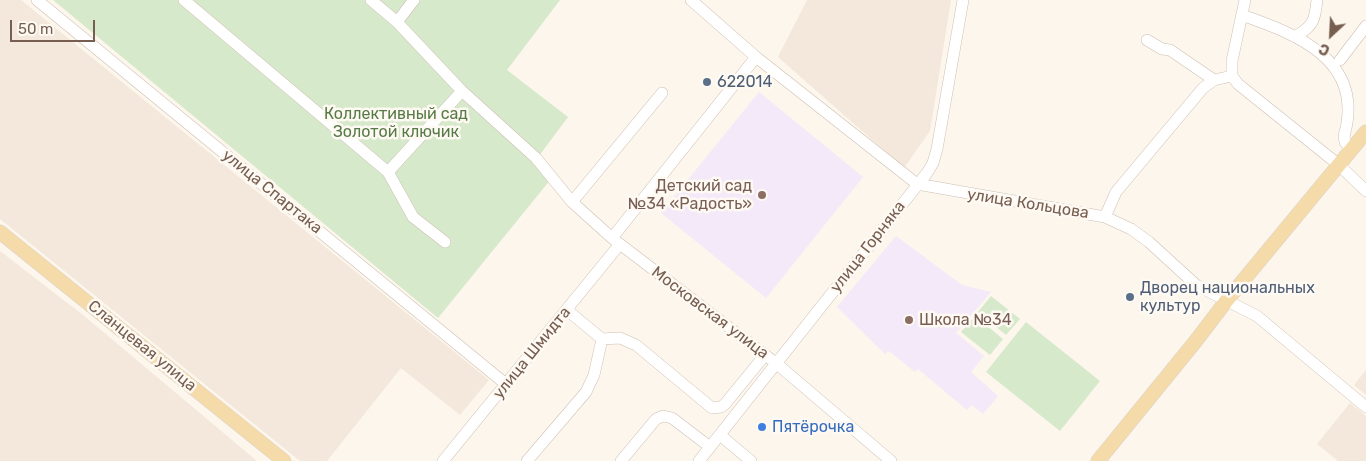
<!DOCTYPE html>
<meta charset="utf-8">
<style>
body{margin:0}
#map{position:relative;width:1366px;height:461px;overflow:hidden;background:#fcf6ec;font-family:Rubik,sans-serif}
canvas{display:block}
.north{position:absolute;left:1306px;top:10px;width:50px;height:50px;-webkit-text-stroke:4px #fefaf3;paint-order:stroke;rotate:205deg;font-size:14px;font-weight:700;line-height:20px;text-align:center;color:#765e50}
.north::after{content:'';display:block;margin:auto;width:18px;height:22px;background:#765e50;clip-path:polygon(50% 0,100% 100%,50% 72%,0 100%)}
.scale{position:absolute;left:10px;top:20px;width:85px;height:22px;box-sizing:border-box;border:2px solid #765e50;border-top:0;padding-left:6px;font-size:15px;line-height:18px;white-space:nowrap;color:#765e50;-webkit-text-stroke:4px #fefaf3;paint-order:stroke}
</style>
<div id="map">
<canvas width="1366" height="461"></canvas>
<div class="north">С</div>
<div class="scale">50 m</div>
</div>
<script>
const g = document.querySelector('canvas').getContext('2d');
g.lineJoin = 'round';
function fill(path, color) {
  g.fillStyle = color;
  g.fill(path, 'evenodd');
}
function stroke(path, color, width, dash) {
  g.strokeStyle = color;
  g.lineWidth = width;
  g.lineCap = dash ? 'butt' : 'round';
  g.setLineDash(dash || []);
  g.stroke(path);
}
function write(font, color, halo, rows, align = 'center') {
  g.font = font + ' Rubik,sans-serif';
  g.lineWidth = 5;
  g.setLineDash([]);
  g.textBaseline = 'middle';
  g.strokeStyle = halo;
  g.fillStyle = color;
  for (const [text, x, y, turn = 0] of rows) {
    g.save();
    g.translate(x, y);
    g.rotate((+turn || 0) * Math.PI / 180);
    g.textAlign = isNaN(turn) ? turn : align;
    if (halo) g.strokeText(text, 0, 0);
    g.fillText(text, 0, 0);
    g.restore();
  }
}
const residential = new Path2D(`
 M0,0H21L489,380L460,415L401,368L327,461H300L0,219Z
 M807,0H951L930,131L904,168L778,57Z
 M0,251L83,315L257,461H0Z
 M1366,370V395L1354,385Z
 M1350,403L1366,416V461H1338L1317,444Z`);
const education = new Path2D(`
 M759,92L863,177L766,298L661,213Z
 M896,236L962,285L991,292L956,333L984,356L971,372L998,396L983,414L972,405L967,410L918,369L915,372L889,351L885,354L837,307Z`);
const green = new Path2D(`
 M53,0H560L507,70L568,117L533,164L551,179L438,318Z
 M991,296L1020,319L1006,335L978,312Z
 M975,316L1003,339L990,355L961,332Z
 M1026,322L1100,381L1060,431L986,372Z`);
const minor = new Path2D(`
 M37,0L507,385
 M184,0L388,172L413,217L445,242
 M371,0L397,22L462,91L536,158L572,202L612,238L777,364L891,461
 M691,0L756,57L917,184L1105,217L1131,229L1149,242L1196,285L1257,316L1366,407
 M1245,0L1232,61V76L1238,84L1339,165L1366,191
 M1242,15C1296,34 1366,60 1344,136L1345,142L1352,149
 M397,22L414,0
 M1298,35C1314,25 1315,19 1317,0
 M1147,40L1162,49L1170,50L1214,80
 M1340,60L1366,26
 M388,172L462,91
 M572,202L662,93
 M1105,217L1116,192L1203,88L1214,80L1232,76
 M612,238L756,57
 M567,310L602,339L620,338L636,345L712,408L721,407L725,404L765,355
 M720,435L751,461
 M443,461L620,244
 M527,461L586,392L594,375L602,339
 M621,461L656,419L663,416L672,418L710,447
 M699,461L927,173L933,163L937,149L963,0`);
const major = new Path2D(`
 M0,232L284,461
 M1098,461L1195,342L1227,300L1366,132`);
const markers = [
 [707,82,5,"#5c6f8a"],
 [762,195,5,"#8d6e63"],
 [1130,297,5,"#5c6f8a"],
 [909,320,5,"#8d6e63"],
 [762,427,5,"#3f7fe0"]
];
const serviceNames = [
 ["622014",717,82],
 ["Дворец национальных",1140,288],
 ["культур",1140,306]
];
const parkNames = [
 ["Коллективный сад",396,114],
 ["Золотой ключик",396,132]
];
const educationNames = [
 ["Детский сад",752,186],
 ["№34 «Радость»",752,204],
 ["Школа №34",919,320,"left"]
];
const streetNames = [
 ["улица Спартака",272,192,39],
 ["улица Кольцова",1028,204,9],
 ["улица Горняка",868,247,-52],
 ["Московская улица",710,313,37],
 ["Сланцевая улица",142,346,39],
 ["улица Шмидта",532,353,-51]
];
const shopNames = [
 ["Пятёрочка",772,427]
];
fill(residential, '#f3e8db');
fill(education, '#f3e9f9');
fill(green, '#d7e9cb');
stroke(minor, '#cebeb2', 12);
stroke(major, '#d9d2ce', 15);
stroke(minor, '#fff', 11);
stroke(major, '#f5daaa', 14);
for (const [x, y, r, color] of markers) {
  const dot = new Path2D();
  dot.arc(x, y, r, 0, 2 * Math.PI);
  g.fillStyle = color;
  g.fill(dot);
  stroke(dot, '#fefaf3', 2);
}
write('16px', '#4e5e75', '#fefaf3', serviceNames, 'left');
write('16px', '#577b48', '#fefaf3', parkNames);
write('16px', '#785e54', '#fefaf3', educationNames, 'right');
write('16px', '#765e50', '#fefaf3', streetNames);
write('16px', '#366cbe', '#fefaf3', shopNames, 'left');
</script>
